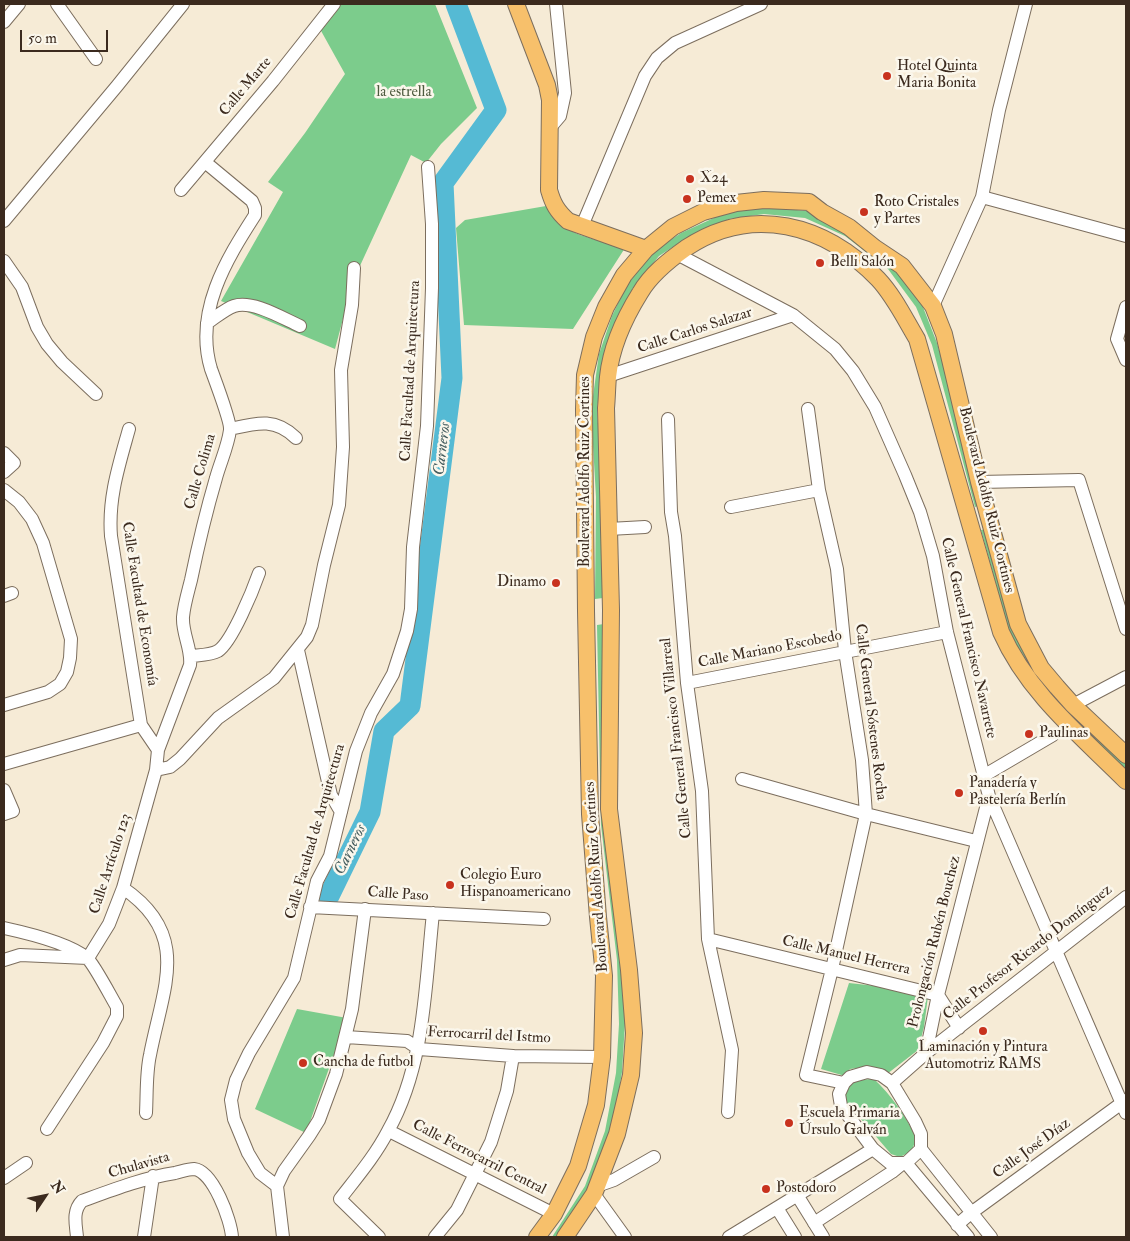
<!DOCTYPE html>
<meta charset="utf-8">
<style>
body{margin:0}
#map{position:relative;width:1130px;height:1241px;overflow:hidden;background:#f6ebd6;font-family:"IM FELL Double Pica",serif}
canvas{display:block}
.frame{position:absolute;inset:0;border:5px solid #3b2a1e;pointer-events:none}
.north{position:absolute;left:20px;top:1171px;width:50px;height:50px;-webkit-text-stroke:4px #fbf7ec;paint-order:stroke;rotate:56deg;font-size:14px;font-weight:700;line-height:20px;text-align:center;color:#3b2a1e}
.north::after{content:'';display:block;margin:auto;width:18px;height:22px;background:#3b2a1e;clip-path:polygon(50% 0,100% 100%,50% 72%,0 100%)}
.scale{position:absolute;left:20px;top:30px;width:88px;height:22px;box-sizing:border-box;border:2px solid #3b2a1e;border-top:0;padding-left:6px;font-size:15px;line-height:18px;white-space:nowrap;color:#3b2a1e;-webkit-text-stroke:4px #fbf7ec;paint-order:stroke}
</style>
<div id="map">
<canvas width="1130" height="1241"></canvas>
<div class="frame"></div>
<div class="north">N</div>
<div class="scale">50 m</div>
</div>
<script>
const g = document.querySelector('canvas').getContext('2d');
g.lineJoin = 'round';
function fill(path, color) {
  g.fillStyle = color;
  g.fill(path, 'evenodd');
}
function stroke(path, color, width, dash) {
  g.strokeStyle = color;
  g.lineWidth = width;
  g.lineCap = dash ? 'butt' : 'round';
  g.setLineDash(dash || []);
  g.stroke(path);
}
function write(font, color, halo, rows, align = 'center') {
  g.font = font + ' "IM FELL Double Pica",serif';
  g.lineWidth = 5;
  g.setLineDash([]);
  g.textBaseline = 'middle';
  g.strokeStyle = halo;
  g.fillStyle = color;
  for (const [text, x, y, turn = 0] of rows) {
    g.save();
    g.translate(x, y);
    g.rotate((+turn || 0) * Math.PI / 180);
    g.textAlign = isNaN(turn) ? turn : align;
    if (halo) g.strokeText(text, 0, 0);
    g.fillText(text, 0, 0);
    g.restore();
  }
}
const green = new Path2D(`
 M339,4H435L477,108L441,144L426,163L411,155L353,281L335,349L221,301L283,192L268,182L305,133L345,74L320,29Z
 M546,206C559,236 598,239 625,248L573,329L464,325L456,228L465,220Z
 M764,207L807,211L847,232L891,265L921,302L937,343L982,505L975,507L932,345L916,307L888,269L845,236L805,218L764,214L729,219L685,239L659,256L633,288L619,319L605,355L597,409L603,498V598L595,599L596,497L591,410L599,354L612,316L627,285L654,251L681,233L727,212Z
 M987,529L1015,631L1126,762V769L1062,708L1027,661L1010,634L981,530Z
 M604,624L625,1023L622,1072L612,1133L590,1189L558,1237H552L585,1186L605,1131L616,1073L619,1024L617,960L601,825L597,625Z
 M849,983L876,986L928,996L924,1027L918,1050L887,1074L865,1067L850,1069L845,1076L821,1069Z
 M297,1009L347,1018L306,1133L255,1109Z
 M874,1079C891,1095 907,1117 916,1138L912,1151L900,1157L891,1154L843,1098L853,1080Z`);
const river = new Path2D(`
 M329,896L370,812L384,731L410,706L452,378L443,183L496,110L456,4`);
const minor = new Path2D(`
 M57,4L96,59
 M4,22L19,4
 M548,130L560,116L565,93L556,4
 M181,190L273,81L334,4
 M982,197L1126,236
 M4,221L117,86L183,4
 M582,226L645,76L657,58L675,43L761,4
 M677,254L793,315L835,349L853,371L875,407L905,475L920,512L933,556L947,632L989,796L1126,1113
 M4,261L22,287L37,327L47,344L62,362L96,394
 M933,306L982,197L999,110L1026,4
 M1126,307L1117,339L1126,360
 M207,323C215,318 225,309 234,306C253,300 282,318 300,326
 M608,376L793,315
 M808,409L819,490L837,569L845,651L862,760L866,814L832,969L806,1075L844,1083
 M668,419L671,512L675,536L687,683L702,791L708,939L732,1050L728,1112
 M129,429C119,465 108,498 111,536L141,725L158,750
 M230,429C256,423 275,417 296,438
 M4,453L14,463L4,472
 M979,482L1079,480L1126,629
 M4,490L19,502L32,519L43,543L71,639L70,658L67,672L60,684L48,692L4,705
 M731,507L819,490
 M609,529L645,527
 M4,596L12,593
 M298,650L331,795L341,812
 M191,656C200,655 211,655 218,651C232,642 253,590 259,573
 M687,683L947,632
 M1073,705L1126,677
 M4,764L141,725
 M156,770L170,767L180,759L218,718L274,678L307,637L312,625L324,565L339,505L343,447L341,370L352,305L354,268
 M985,775L1053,735
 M742,779L866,814L976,841
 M4,790L13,811L4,814
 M123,888C192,935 163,987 150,1055C146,1073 147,1094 146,1113
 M310,907L544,919
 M4,928C27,933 69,943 87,958C94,964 111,997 117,1007V1016L103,1043L47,1129
 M708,939L938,995L959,1028
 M4,960L20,955L88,958L109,924L123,888L156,770L158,750L190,665C192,649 182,634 183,617C184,605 188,592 191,580C198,546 206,512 216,478C220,463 228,446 230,430C231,422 215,380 211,369C194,312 226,260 255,215V208L252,201L205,162
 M346,1037L407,1041L419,1049L513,1056L602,1057
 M926,1053L1126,897
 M867,1072L881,1075L892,1083L915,1121L921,1134V1149L906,1163H890L873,1149L841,1106L839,1094L844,1083L850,1077Z
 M892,1083L926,1053L938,995L989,796
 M389,1131L554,1214
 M921,1149L991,1237
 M906,1163L968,1237
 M4,1178L26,1163
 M277,1186L260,1173L248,1153L234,1119L231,1100L236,1080L249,1053L294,978L317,881L330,856L356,751L371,713L393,674L407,631L411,609L413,547L427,426L432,288V224L428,167
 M597,1186L614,1180L654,1157
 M594,1194L625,1237
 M797,1195L823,1237
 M777,1208L795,1237
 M814,1223L892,1172L903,1163
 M957,1225L971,1213L1126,1100
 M77,1237C76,1225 72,1211 82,1201C112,1190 143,1178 175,1173C180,1172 188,1169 194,1169C213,1171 231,1220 232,1237
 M144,1237L153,1176
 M283,1237L277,1186L284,1171L309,1136L319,1120L336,1074L352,1009L365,909
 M379,1237L340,1199C357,1177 375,1156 388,1131C425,1065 425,987 433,913
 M435,1237L457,1210L491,1142L507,1091L513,1056
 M729,1237L873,1149`);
const major = new Path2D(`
 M516,4L547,85L550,100L549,190C553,204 557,211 568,221L646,249
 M537,1237L554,1214L578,1166L596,1105L602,1057L604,976L598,917L590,814L586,611L584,409L585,375L594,337L606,307L624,275L646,249L673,227L703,212L736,203L764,200L809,202L822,212L849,227L875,248L902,266L933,306L944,334L979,482L1018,624L1041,668L1057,687L1073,705L1126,755
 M565,1237L594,1194L617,1134L631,1075L634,1033L629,970L609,809L611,610L606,408C607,398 607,387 608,377C611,348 625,317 640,293C651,274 669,260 686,248C752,204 825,224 878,279C894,296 905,319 917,339L1001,632C1028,693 1080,735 1126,781`);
const markers = [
 [887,76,5,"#c8321e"],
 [690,179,5,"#c8321e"],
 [687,199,5,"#c8321e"],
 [864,212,5,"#c8321e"],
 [820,263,5,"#c8321e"],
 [556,583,5,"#c8321e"],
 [1029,734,5,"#c8321e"],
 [959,793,5,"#c8321e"],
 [450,885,5,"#c8321e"],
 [983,1031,5,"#c8321e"],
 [303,1063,5,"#c8321e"],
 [789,1123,5,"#c8321e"],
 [766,1189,5,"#c8321e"]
];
const poiNames = [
 ["Hotel Quinta",897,67],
 ["Maria Bonita",897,84],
 ["X24",700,179],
 ["Pemex",697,199],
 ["Roto Cristales",874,203],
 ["y Partes",874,220],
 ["Belli Salón",830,263],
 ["Dinamo",546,583,"right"],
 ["Paulinas",1039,734],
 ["Panadería y",969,784],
 ["Pastelería Berlín",969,801],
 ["Colegio Euro",460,876],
 ["Hispanoamericano",460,893],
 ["Laminación y Pintura",983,1048,"center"],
 ["Automotriz RAMS",983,1065,"center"],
 ["Cancha de futbol",313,1063],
 ["Escuela Primaria",799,1114],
 ["Úrsulo Galván",799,1131],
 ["Postodoro",776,1189]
];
const streetNames = [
 ["Calle Marte",246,87,-50],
 ["Calle Carlos Salazar",695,331,-18],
 ["Calle Facultad de Arquitectura",411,371,-87],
 ["Calle Colima",201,472,-74],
 ["Boulevard Adolfo Ruiz Cortines",586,472,-90],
 ["Boulevard Adolfo Ruiz Cortines",986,500,76],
 ["Calle Facultad de Economía",139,604,81],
 ["Calle General Francisco Navarrete",968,638,77],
 ["Calle Mariano Escobedo",770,650,-11],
 ["Calle General Sóstenes Rocha",870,712,83],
 ["Calle General Francisco Villarreal",677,738,-96],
 ["Calle Facultad de Arquitectura",316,832,-74],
 ["Calle Artículo 123",111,864,-72],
 ["Boulevard Adolfo Ruiz Cortines",597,877,-94],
 ["Calle Paso",398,895,4],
 ["Prolongación Rubén Bouchez",935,942,-76],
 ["Calle Profesor Ricardo Domínguez",1028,953,-38],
 ["Calle Manuel Herrera",846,956,13],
 ["Ferrocarril del Istmo",489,1036,3],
 ["Calle José Díaz",1032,1149,-36],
 ["Calle Ferrocarril Central",479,1158,27],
 ["Chulavista",139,1166,-16]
];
const parkNames = [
 ["la estrella",404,93]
];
const waterNames = [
 ["Carneros",443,449,-83],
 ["Carneros",351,850,-64]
];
fill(green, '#7ccc8c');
stroke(river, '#55bad4', 21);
stroke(minor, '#7c6e5e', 14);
stroke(major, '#7c6e5e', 18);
stroke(minor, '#fff', 12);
stroke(major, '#f7c06b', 16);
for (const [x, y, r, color] of markers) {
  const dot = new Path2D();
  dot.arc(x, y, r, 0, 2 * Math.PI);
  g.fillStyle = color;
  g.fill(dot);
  stroke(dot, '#fbf7ec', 2);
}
write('15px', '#3b2a1e', '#fbf7ec', poiNames, 'left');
write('15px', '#3b2a1e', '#fbf7ec', streetNames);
write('15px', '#4e5b3f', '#fbf7ec', parkNames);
write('italic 16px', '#445c5e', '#fbf7ec', waterNames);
</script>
